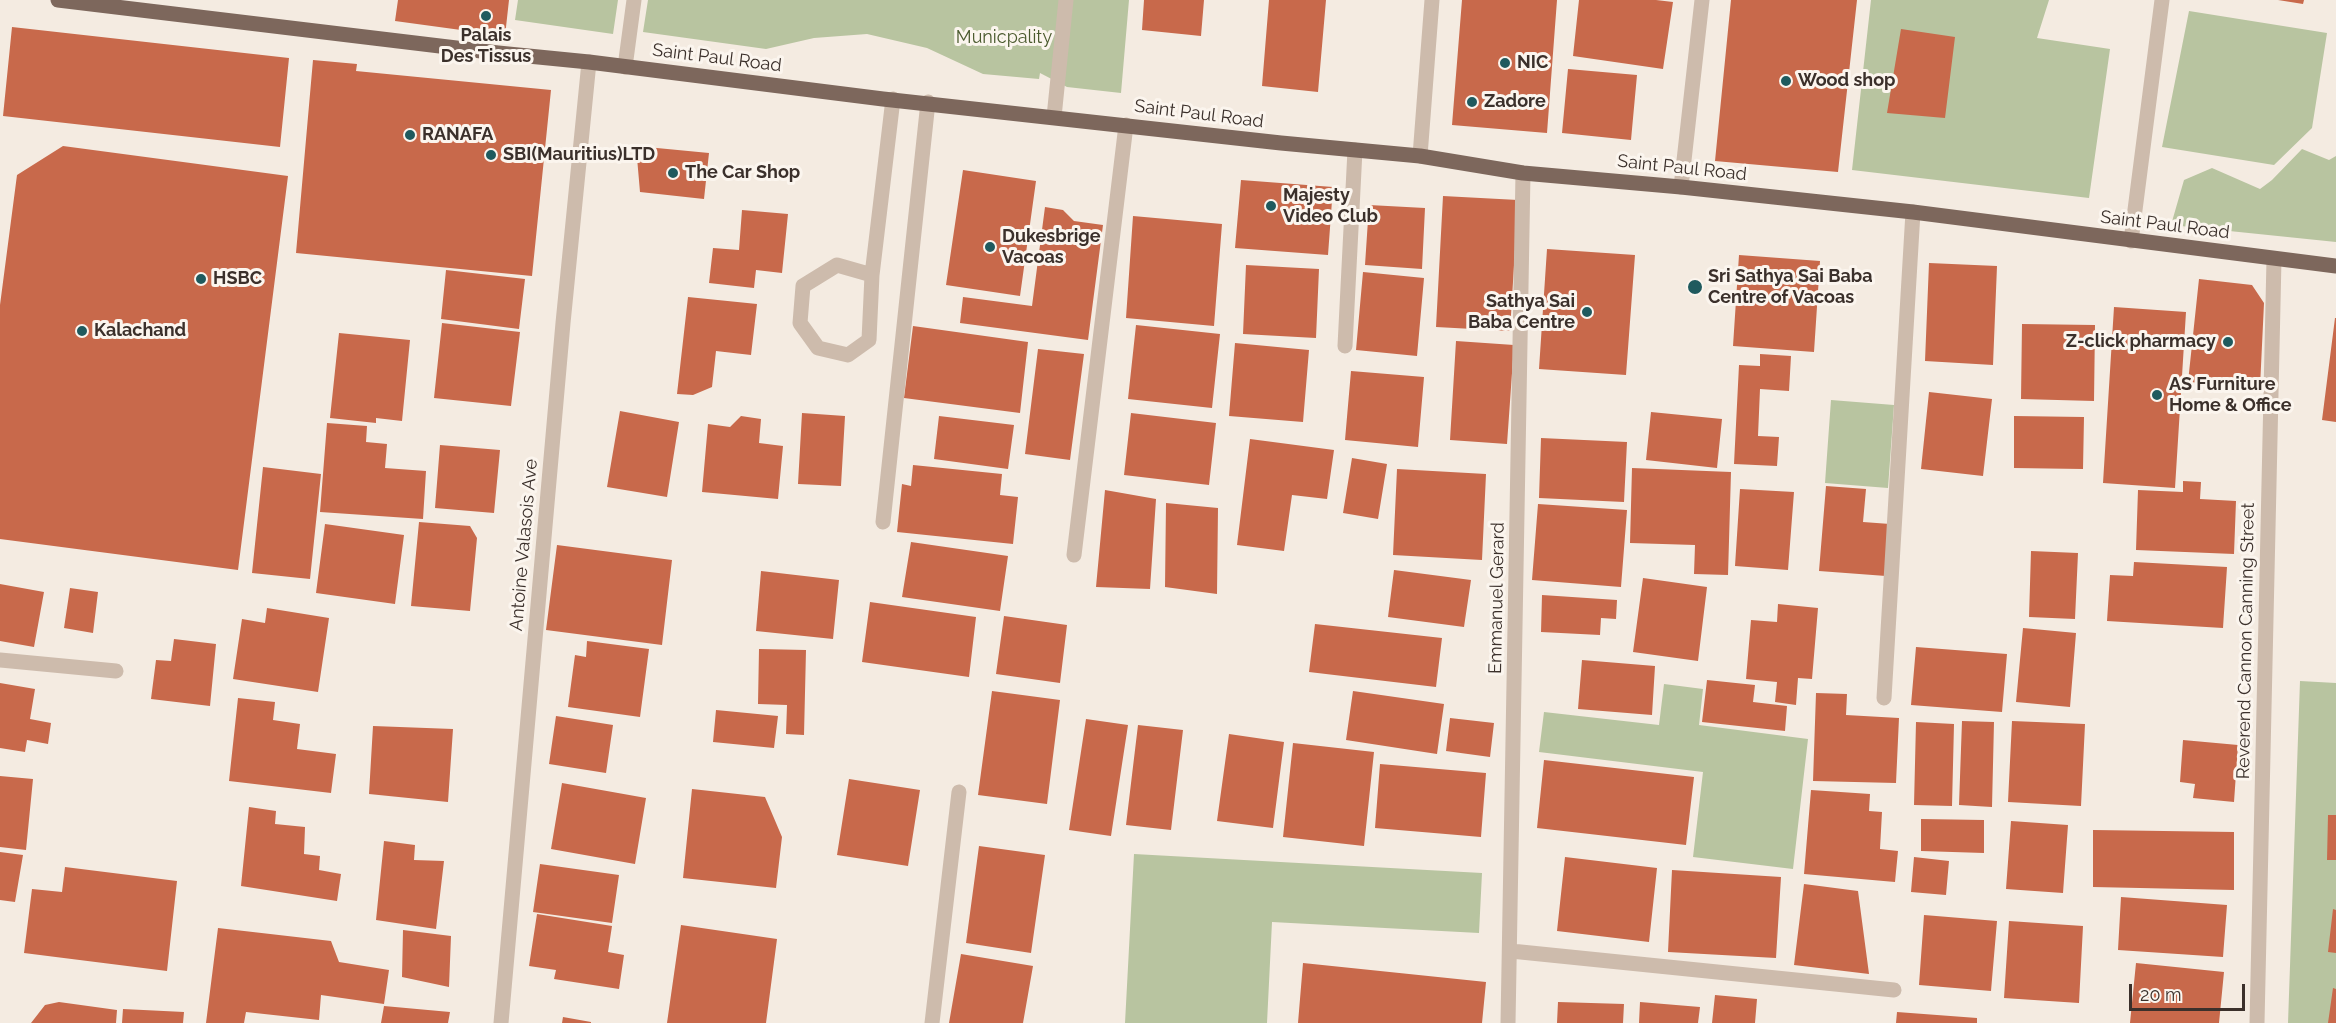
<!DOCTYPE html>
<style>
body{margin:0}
#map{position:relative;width:2336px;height:1023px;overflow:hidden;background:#f4ebe1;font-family:Raleway,sans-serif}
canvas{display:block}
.scale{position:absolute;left:2129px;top:984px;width:116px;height:27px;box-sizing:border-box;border:3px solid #3b302b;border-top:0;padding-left:8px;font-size:18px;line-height:21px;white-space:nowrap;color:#3b302b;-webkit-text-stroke:4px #fbf5ee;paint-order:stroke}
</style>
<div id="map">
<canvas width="2336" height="1023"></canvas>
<div class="scale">20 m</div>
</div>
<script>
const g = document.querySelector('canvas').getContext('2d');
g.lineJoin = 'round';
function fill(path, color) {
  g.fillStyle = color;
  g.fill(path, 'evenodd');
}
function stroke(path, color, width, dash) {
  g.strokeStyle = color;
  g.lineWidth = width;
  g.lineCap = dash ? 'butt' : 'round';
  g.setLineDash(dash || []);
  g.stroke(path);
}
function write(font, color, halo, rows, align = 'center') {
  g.font = font + ' Raleway,sans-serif';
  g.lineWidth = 6;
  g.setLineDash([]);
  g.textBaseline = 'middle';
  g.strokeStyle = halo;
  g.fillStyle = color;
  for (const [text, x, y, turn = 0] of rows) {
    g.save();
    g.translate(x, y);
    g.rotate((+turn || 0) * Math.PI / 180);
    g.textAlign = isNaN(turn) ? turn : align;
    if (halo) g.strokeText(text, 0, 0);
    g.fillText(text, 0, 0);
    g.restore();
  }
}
const green = new Path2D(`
 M518,0H618L613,34L515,20Z
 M648,0H1129L1121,93L1067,87L1040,73L1039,79L983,74L927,48L867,34L814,38L766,49L643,32Z
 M1871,0H2049L2037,38L2110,49L2089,198L1852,170Z
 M2189,11L2327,33L2312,128L2274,165L2162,147Z
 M2302,149L2329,160L2336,156V242L2171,225L2184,180L2212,168L2260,189L2272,180Z
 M1831,400L1894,405L1888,488L1825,483Z
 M2300,681L2336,683V1023H2288Z
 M1664,684L1703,689L1699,725L1808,739L1793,869L1693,857L1703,772L1539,752L1544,712L1659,725Z
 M1134,854L1482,873L1479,933L1272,922L1267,1023H1125Z`);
const building = new Path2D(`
 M398,0H509L505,36L395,21Z
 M1144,0H1204L1201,36L1142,30Z
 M1269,0H1326L1318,92L1262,86Z
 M1462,0H1557L1547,133L1452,125Z
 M1579,0H1656L1673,2L1663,69L1573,56Z
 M1731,0H1857L1838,172L1715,161Z
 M2278,0H2304L2303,4Z
 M12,27L289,58L280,147L3,116Z
 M1901,29L1955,37L1945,118L1887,113Z
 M313,60L357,64L356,71L551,90L532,276L296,253Z
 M1568,69L1637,75L1631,140L1562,133Z
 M63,146L288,176L238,570L0,539V305L17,175Z
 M636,146L709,153L704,199L640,192Z
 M963,170L1036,181L1020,296L946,285Z
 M1241,180L1333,187L1328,255L1235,248Z
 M1443,196L1518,200L1510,331L1436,327Z
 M1369,205L1425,208L1422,269L1365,265Z
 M1045,207L1063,210L1074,221L1103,225L1088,340L960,323L963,297L1032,306Z
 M742,210L788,214L782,273L756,270L754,288L709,283L713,248L739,250Z
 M1133,216L1222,224L1214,326L1126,318Z
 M1547,249L1635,255L1626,375L1539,369Z
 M1739,255L1820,261L1814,352L1733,346Z
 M1929,263L1997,266L1993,365L1925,361Z
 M1246,265L1319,269L1316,338L1243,334Z
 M446,270L525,279L519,329L441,319Z
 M1363,272L1424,278L1417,356L1356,350Z
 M2199,279L2252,285L2264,303L2260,387L2188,382Z
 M688,297L757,304L751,355L716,351L712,387L693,395L677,394Z
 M2114,307L2186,312L2175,488L2103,483Z
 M2335,318H2336V422L2322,420Z
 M442,323L520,332L511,406L434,398Z
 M2022,324L2095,325L2094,401L2021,399Z
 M1136,325L1220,334L1212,408L1128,399Z
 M913,326L1028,342L1020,413L904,398Z
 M339,333L410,340L402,421L376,418V423L330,418Z
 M1456,341L1514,345L1507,444L1450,440Z
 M1235,343L1309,350L1303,422L1229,416Z
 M1038,349L1084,354L1070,460L1025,454Z
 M1760,354L1791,356L1789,391L1760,389L1758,436L1779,437L1777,466L1734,464L1739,365L1760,366Z
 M1351,371L1424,377L1418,447L1345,440Z
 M1929,392L1992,399L1983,476L1921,469Z
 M620,411L679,422L667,497L607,487Z
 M1651,412L1722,419L1717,468L1646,460Z
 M802,413L845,416L841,486L798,484Z
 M1131,413L1216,423L1209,485L1124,475Z
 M741,416L761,419L759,443L783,446L778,499L702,492L708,424L730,427Z
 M939,416L1014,425L1008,469L934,459Z
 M2014,416L2084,417L2083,469L2014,468Z
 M327,423L367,426L366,442L387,444L385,468L426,471L423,519L320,512Z
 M1541,438L1627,442L1624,502L1539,498Z
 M1250,439L1334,450L1327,499L1292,495L1284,551L1237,545Z
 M440,445L500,450L494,513L435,508Z
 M1352,458L1387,464L1378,519L1343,513Z
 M913,465L1002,474L1000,495L1018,497L1013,544L897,532L902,484L911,486Z
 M263,467L321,474L310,579L252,573Z
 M1632,468L1731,472L1728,575L1694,574L1695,545L1630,543Z
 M1397,469L1486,474L1482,560L1393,555Z
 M2183,481L2201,482L2200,499L2236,501L2234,554L2136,550L2138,490L2183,492Z
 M1826,486L1866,489L1863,522L1890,524L1886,576L1819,571Z
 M1740,489L1794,492L1788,570L1735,566Z
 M1105,490L1156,499L1150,589L1096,587Z
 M1166,503L1218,508L1217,594L1165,587Z
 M1538,504L1627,510L1621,587L1532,580Z
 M419,522L470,526L477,538L470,611L411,606Z
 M325,524L404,535L395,604L316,593Z
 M911,542L1008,556L1000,611L902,597Z
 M557,545L672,560L662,645L546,630Z
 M2031,551L2078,553L2075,619L2029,617Z
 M2134,562L2227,567L2223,628L2107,621L2110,575L2133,576Z
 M1394,570L1471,580L1464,627L1388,617Z
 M761,571L839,580L833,639L756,631Z
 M1643,578L1707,587L1698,661L1633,652Z
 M0,584L44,592L34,647L0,641Z
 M70,588L98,592L93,633L64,628Z
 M1542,595L1617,600L1616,619L1601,618L1600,635L1541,632Z
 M870,602L976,617L969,677L862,662Z
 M1778,604L1818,608L1812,679L1798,678L1796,705L1775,702L1777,682L1746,679L1751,620L1777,622Z
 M267,608L329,618L318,692L233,679L242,619L265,623Z
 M1004,616L1067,625L1060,683L996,674Z
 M1315,624L1442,638L1436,687L1309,672Z
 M2023,628L2076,633L2070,707L2016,702Z
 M174,639L216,644L210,706L151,699L156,660L171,661Z
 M587,641L649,649L640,717L568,707L575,655L586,657Z
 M1916,647L2007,654L2002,712L1911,705Z
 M759,649L806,650L804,735L786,734L787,705L758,704Z
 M1582,660L1655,666L1652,715L1578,709Z
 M1707,680L1755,685L1753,702L1787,706L1785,731L1702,722Z
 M0,683L35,689L30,719L51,723L48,744L27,740L25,752L0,748Z
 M992,691L1060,700L1047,804L978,795Z
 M1353,691L1444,704L1437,754L1346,740Z
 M1816,693L1847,694L1846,715L1899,718L1896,783L1813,781Z
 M238,698L275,702L273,720L300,724L297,749L336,754L331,793L229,781Z
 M716,710L778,716L774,748L713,742Z
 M556,716L613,725L606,773L549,764Z
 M1450,718L1494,723L1490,757L1446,751Z
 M1086,719L1128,725L1111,836L1069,830Z
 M1962,721L1994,722L1992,807L1959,805Z
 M2012,721L2085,724L2081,806L2008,802Z
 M1916,722L1954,724L1952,806L1914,805Z
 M1138,725L1183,730L1171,830L1126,825Z
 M373,726L453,729L448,802L369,794Z
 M1229,734L1284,742L1273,828L1217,821Z
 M2183,740L2238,745L2234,802L2193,798L2195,784L2180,782Z
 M1293,743L1374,752L1364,846L1283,837Z
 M1544,760L1694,777L1686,845L1537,828Z
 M1380,764L1486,773L1481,837L1375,828Z
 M0,776L33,779L26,850L0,847Z
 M849,779L920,790L908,866L837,855Z
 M562,783L646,798L635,864L551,849Z
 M692,789L765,797L782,837L776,888L683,878Z
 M1811,790L1870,794L1869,811L1882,812L1880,849L1898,851L1895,882L1804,874Z
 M249,807L276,811L275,824L305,827L304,854L320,856L319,870L341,874L337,901L241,886Z
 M2328,815H2336V860H2327Z
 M1921,819L1984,820V853L1921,851Z
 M2011,821L2068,825L2063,893L2006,889Z
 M2093,830L2234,832V890L2093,887Z
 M384,841L415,845L414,860L444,861L436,929L376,920Z
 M979,846L1045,855L1031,953L966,943Z
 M0,852L23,855L15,902L0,900Z
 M1565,857L1657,868L1649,942L1557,931Z
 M1914,857L1949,861L1946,895L1911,892Z
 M540,864L619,875L612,923L533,912Z
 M65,867L177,881L167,971L24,953L32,889L62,892Z
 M1672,870L1781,877L1776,958L1668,952Z
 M1804,884L1858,891L1869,974L1794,965Z
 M2121,897L2227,905L2223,957L2118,950Z
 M2333,909L2336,910V953L2328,952Z
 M537,914L612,926L608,952L624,955L619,989L554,979L556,970L529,966Z
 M1924,915L1997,921L1991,991L1919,985Z
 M2009,921L2083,926L2079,1003L2004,998Z
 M681,925L777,939L766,1023H667Z
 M218,928L331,941L339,962L389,970L384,1004L321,995L319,1020L246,1012L244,1023H206Z
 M403,930L451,936L449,987L402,977Z
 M961,954L1033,966L1023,1023H949Z
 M1303,963L1486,982L1482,1023H1298Z
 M2136,963L2224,972L2219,1023H2130Z
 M2333,988L2336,989V1023H2328Z
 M1715,995L1757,999L1755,1023H1712Z
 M59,1002L117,1010L116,1023H31L45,1005Z
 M1558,1002L1624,1004L1623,1023H1557Z
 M1640,1002L1700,1007L1698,1023H1639Z
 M384,1006L450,1012L448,1023H381Z
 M123,1009L184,1012L183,1023H122Z
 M1897,1012L1977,1018V1023H1896Z
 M563,1017L591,1022V1023H562Z`);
const minor = new Path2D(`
 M625,67L634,0
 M1054,117L1066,0
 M1420,156L1432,0
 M1681,187L1702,0
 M2131,241L2162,0
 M872,275L837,265L803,286L800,323L818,348L848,355L869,340L872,275L893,99
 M1345,346L1355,150
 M883,522L928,102
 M1074,555L1126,125
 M0,660L116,671
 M1884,698L1913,212
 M1511,951L1894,990
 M501,1023L563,323L589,62
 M932,1023L959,792
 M1508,1023L1523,173
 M2257,1023L2274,259`);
const major = new Path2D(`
 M58,0L498,53L589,62L883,99L1281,143L1420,156L1523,173L1681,187L1913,212L2336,266`);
const markers = [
 [486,16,6,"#1f5a5e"],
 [1505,63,6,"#1f5a5e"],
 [1786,81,6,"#1f5a5e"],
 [1472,102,6,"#1f5a5e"],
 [410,135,6,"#1f5a5e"],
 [491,155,6,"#1f5a5e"],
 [673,173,6,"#1f5a5e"],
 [1271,206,6,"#1f5a5e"],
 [990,247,6,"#1f5a5e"],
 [201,279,6,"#1f5a5e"],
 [1695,287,8,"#1f5a5e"],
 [1587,312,6,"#1f5a5e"],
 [82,331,6,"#1f5a5e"],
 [2228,342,6,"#1f5a5e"],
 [2157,395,6,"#1f5a5e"]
];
const poiNames = [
 ["Palais",486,36,"center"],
 ["Des Tissus",486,57,"center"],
 ["NIC",1517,63],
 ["Wood shop",1798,81],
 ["Zadore",1484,102],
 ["RANAFA",422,135],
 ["SBI(Mauritius)LTD",503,155],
 ["The Car Shop",685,173],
 ["Majesty",1283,196],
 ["Video Club",1283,217],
 ["Dukesbrige",1002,237],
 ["Vacoas",1002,258],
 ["Sri Sathya Sai Baba",1708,277],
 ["Centre of Vacoas",1708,298],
 ["HSBC",213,279],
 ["Sathya Sai",1575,302,"right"],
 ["Baba Centre",1575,323,"right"],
 ["Kalachand",94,331],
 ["Z-click pharmacy",2216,342,"right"],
 ["AS Furniture",2169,385],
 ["Home & Office",2169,406]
];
const parkNames = [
 ["Municpality",1004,38]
];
const streetNames = [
 ["Saint Paul Road",717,58,7],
 ["Saint Paul Road",1199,114,7],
 ["Saint Paul Road",1682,168,6],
 ["Saint Paul Road",2165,225,7],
 ["Antoine Valasois Ave",524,545,-85],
 ["Emmanuel Gerard",1497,598,-89],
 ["Reverend Cannon Canning Street",2246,641,-89]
];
fill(green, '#b8c4a0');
fill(building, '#c8694b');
stroke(minor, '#cdbbac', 15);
stroke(major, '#7d675c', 15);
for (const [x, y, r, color] of markers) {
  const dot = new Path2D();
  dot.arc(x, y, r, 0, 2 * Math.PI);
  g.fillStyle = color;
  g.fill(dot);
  stroke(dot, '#fbf5ee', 2);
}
write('bold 18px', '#3b302b', '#fbf5ee', poiNames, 'left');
write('18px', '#4a5a2e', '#fbf5ee', parkNames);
write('18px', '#3b302b', '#fbf5ee', streetNames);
</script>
